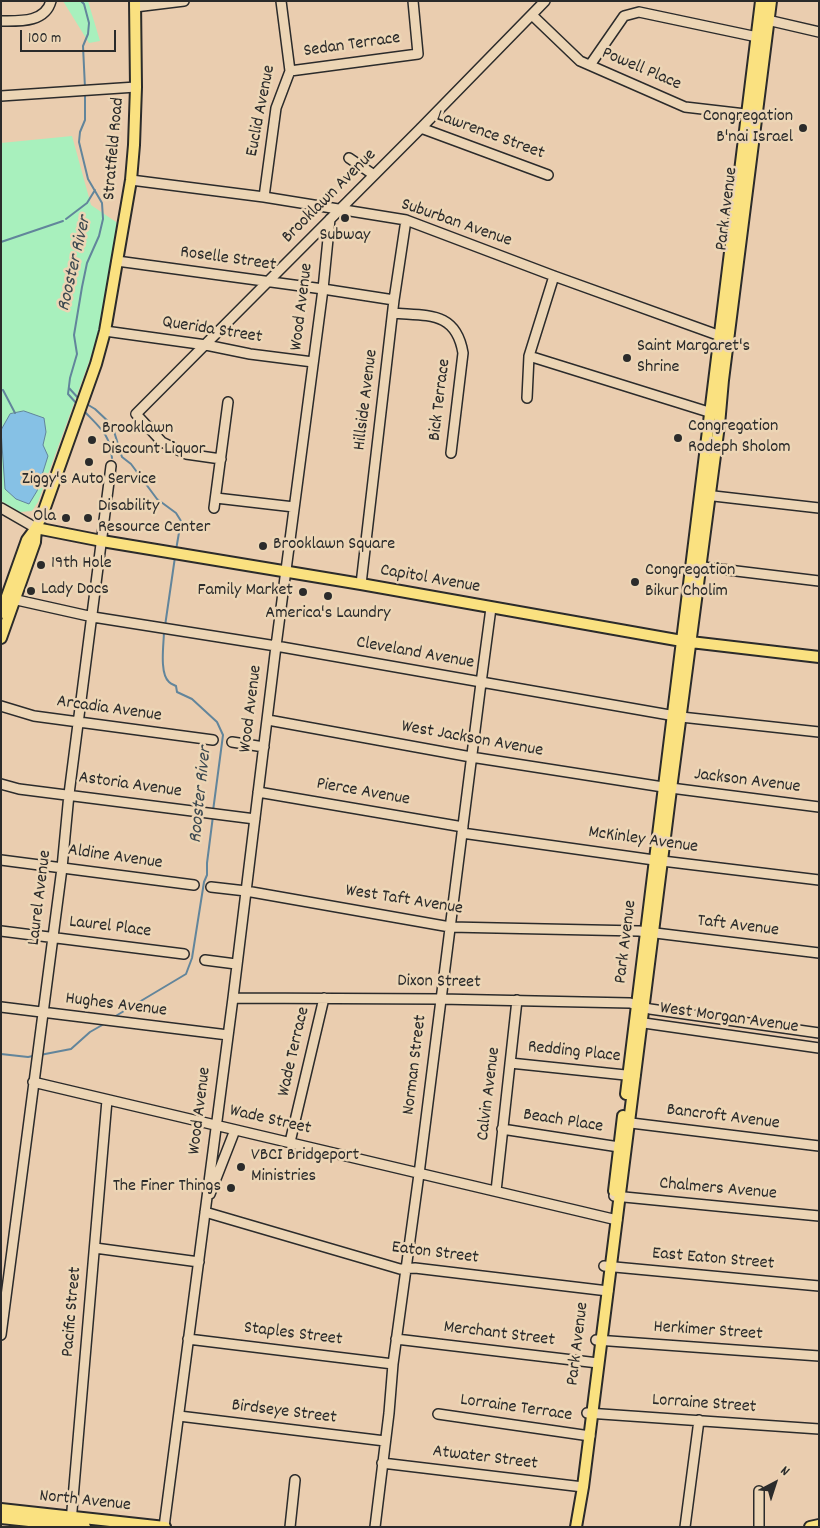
<!DOCTYPE html>
<style>
body{margin:0}
#map{position:relative;width:820px;height:1528px;overflow:hidden;background:#eacdaf;font-family:Dekko,sans-serif}
canvas{display:block}
.frame{position:absolute;inset:0;border:2px solid #2b2b2b;pointer-events:none}
.north{position:absolute;left:750px;top:1458px;width:50px;height:50px;-webkit-text-stroke:4px #ecd5b5;paint-order:stroke;rotate:40deg;font-size:14px;font-weight:700;line-height:20px;text-align:center;color:#2b2b2b}
.north::after{content:'';display:block;margin:auto;width:18px;height:22px;background:#2b2b2b;clip-path:polygon(50% 0,100% 100%,50% 72%,0 100%)}
.scale{position:absolute;left:20px;top:30px;width:96px;height:22px;box-sizing:border-box;border:2px solid #2b2b2b;border-top:0;padding-left:6px;font-size:15px;line-height:18px;white-space:nowrap;color:#2b2b2b;-webkit-text-stroke:4px #ecd5b5;paint-order:stroke}
</style>
<div id="map">
<canvas width="820" height="1528"></canvas>
<div class="frame"></div>
<div class="north">N</div>
<div class="scale">100 m</div>
</div>
<script>
const g = document.querySelector('canvas').getContext('2d');
g.lineJoin = 'round';
function fill(path, color) {
  g.fillStyle = color;
  g.fill(path, 'evenodd');
}
function stroke(path, color, width, dash) {
  g.strokeStyle = color;
  g.lineWidth = width;
  g.lineCap = dash ? 'butt' : 'round';
  g.setLineDash(dash || []);
  g.stroke(path);
}
function write(font, color, halo, rows, align = 'center') {
  g.font = font + ' Dekko,sans-serif';
  g.lineWidth = 5;
  g.setLineDash([]);
  g.textBaseline = 'middle';
  g.strokeStyle = halo;
  g.fillStyle = color;
  for (const [text, x, y, turn = 0] of rows) {
    g.save();
    g.translate(x, y);
    g.rotate((+turn || 0) * Math.PI / 180);
    g.textAlign = isNaN(turn) ? turn : align;
    if (halo) g.strokeText(text, 0, 0);
    g.fillText(text, 0, 0);
    g.restore();
  }
}
const green = new Path2D(`
 M63,1H88L100,41L89,43Z
 M72,136L91,205L119,224L101,329L38,502L32,511L20,512L1,501V143Z`);
const water = new Path2D(`
 M24,411L44,418L46,432L43,445L48,456L37,491L29,504L16,499L5,489L1,430L10,414Z`);
const stream = new Path2D(`
 M81,1L84,4L89,23L88,34L83,46L85,88
 M66,219L87,203L95,190
 M1,242L63,221
 M69,388L79,399
 M3,390L15,413
 M85,403L95,409L112,425L122,457L131,464L157,499L176,513L181,521L176,550
 M77,404L68,394L70,378L77,354L74,335L82,287L87,263L99,236L103,219L102,203L88,179L79,142L80,132L85,120V93
 M84,411C100,428 110,434 112,458
 M165,626L175,557
 M164,631C164,643 159,673 169,682C171,684 174,685 176,686L177,692L192,699L217,722L223,735L213,811
 M114,1017L186,974L192,958L204,882L207,875V863L213,816
 M1,1054L28,1057L33,1056
 M40,1055L71,1049L90,1032L104,1024`);
const minor = new Path2D(`
 M135,7L184,1
 M532,15L580,61L685,107L754,115
 M763,19L819,32
 M1,21C19,21 45,23 51,1
 M590,65L624,16L639,12L762,38
 M290,71L418,54L413,1
 M1,96L136,87
 M421,128L548,175
 M349,158L374,175
 M131,180L264,197L406,220L554,276L726,338
 M264,197L276,108L290,71L281,1
 M117,261L323,289L394,300
 M393,313C428,316 456,311 463,353L451,453
 M105,331L206,345L250,354L313,362
 M529,356L715,414
 M527,398L529,356L554,276
 M221,459L186,454L162,442L136,414L421,128L545,1
 M705,495L819,508
 M216,498L294,507
 M1,508L36,528
 M214,508L228,402
 M695,566L819,581
 M361,584L394,300L406,220
 M8,598L93,617L276,646L681,717L819,732
 M1,706L34,716L213,740
 M268,720L471,757L663,787L819,807
 M232,742L264,747
 M1,784L19,789L255,819
 M258,792L463,827
 M462,833L654,860L819,880
 M1,860L194,885
 M211,887L246,891L450,927L639,931L819,953
 M1,931L184,954
 M205,960L236,964
 M233,998L440,999L630,1003L650,1009L819,1033
 M1,1007L228,1035
 M637,1022L819,1048
 M510,1063L635,1076
 M33,1082L617,1220
 M623,1122L819,1146
 M502,1129L619,1147
 M290,1142L324,998
 M496,1191L517,1000
 M210,1194L235,1130
 M614,1196L819,1216
 M205,1212L400,1269L415,1268L608,1291
 M95,1248L199,1262
 M604,1266L819,1286
 M1,1335L62,868L69,794L111,466
 M188,1339L393,1364
 M396,1339L598,1363
 M596,1340L819,1356
 M587,1413L819,1429
 M438,1414L590,1436
 M179,1416L385,1441
 M382,1463L583,1487
 M759,1491V1527
 M71,1522L107,1100
 M164,1527L233,998L276,646L323,289L330,219
 M290,1527L295,1480
 M375,1527L389,1413L393,1364L419,1174L481,683L491,608
 M685,1527L699,1420`);
const major = new Path2D(`
 M36,528L102,541L361,584L682,641L819,657
 M1,613L27,540L36,528L43,513L96,364L105,331L131,180L134,145L136,87L135,1
 M1,638L35,542L36,528
 M626,1094L761,1
 M614,1191L623,1116
 M1,1509L165,1527
 M1,1518L85,1527
 M576,1527L583,1487L671,789L719,425L723,380L771,1
 M810,1527L819,1525`);
const markers = [
 [803,128,5,"#2b2b2b"],
 [345,218,5,"#2b2b2b"],
 [627,358,5,"#2b2b2b"],
 [678,438,5,"#2b2b2b"],
 [92,440,5,"#2b2b2b"],
 [89,462,5,"#2b2b2b"],
 [66,518,5,"#2b2b2b"],
 [88,518,5,"#2b2b2b"],
 [263,546,5,"#2b2b2b"],
 [41,565,5,"#2b2b2b"],
 [635,582,5,"#2b2b2b"],
 [31,591,5,"#2b2b2b"],
 [303,592,5,"#2b2b2b"],
 [328,596,5,"#2b2b2b"],
 [241,1167,5,"#2b2b2b"],
 [231,1188,5,"#2b2b2b"]
];
const streetNames = [
 ["Sedan Terrace",352,46,-8],
 ["Powell Place",641,70,23],
 ["Euclid Avenue",262,111,-79],
 ["Lawrence Street",490,136,20],
 ["Stratfield Road",115,149,-85],
 ["Brooklawn Avenue",330,197,-45],
 ["Park Avenue",728,209,-83],
 ["Suburban Avenue",456,224,19],
 ["Roselle Street",228,260,8],
 ["Wood Avenue",303,307,-83],
 ["Querida Street",212,331,9],
 ["Hillside Avenue",367,400,-83],
 ["Bick Terrace",441,400,-83],
 ["Capitol Avenue",430,580,10],
 ["Cleveland Avenue",415,654,10],
 ["Wood Avenue",252,709,-83],
 ["Arcadia Avenue",109,710,8],
 ["West Jackson Avenue",472,740,10],
 ["Jackson Avenue",747,782,7],
 ["Astoria Avenue",130,786,8],
 ["Pierce Avenue",363,793,10],
 ["McKinley Avenue",643,841,8],
 ["Aldine Avenue",115,858,8],
 ["Laurel Avenue",41,898,-83],
 ["West Taft Avenue",404,901,9],
 ["Taft Avenue",738,927,7],
 ["Laurel Place",110,928,7],
 ["Park Avenue",627,942,-83],
 ["Dixon Street",439,983,1],
 ["Hughes Avenue",116,1006,7],
 ["West Morgan Avenue",729,1019,8],
 ["Wade Terrace",295,1052,-77],
 ["Redding Place",574,1053,6],
 ["Norman Street",416,1065,-83],
 ["Calvin Avenue",490,1094,-83],
 ["Wood Avenue",201,1111,-83],
 ["Bancroft Avenue",723,1118,7],
 ["Wade Street",270,1121,13],
 ["Beach Place",563,1122,9],
 ["Chalmers Avenue",718,1190,5],
 ["Eaton Street",435,1254,7],
 ["East Eaton Street",713,1260,5],
 ["Pacific Street",73,1312,-85],
 ["Herkimer Street",708,1332,4],
 ["Staples Street",293,1335,7],
 ["Merchant Street",499,1335,7],
 ["Park Avenue",579,1344,-83],
 ["Lorraine Street",704,1405,4],
 ["Lorraine Terrace",516,1409,8],
 ["Birdseye Street",284,1413,7],
 ["Atwater Street",485,1459,7],
 ["North Avenue",85,1502,6]
];
const poiNames = [
 ["Congregation",793,118,"right"],
 ["B'nai Israel",793,139,"right"],
 ["Subway",345,237,"center"],
 ["Saint Margaret's",637,348],
 ["Shrine",637,369],
 ["Congregation",688,428],
 ["Rodeph Sholom",688,449],
 ["Brooklawn",102,430],
 ["Discount Liquor",102,451],
 ["Ziggy's Auto Service",89,481,"center"],
 ["Disability",98,508],
 ["Resource Center",98,529],
 ["Ola",56,518,"right"],
 ["Brooklawn Square",273,546],
 ["19th Hole",51,565],
 ["Congregation",645,572],
 ["Bikur Cholim",645,593],
 ["Lady Docs",41,591],
 ["Family Market",293,592,"right"],
 ["America's Laundry",328,615,"center"],
 ["VBCI Bridgeport",251,1157],
 ["Ministries",251,1178],
 ["The Finer Things",221,1188,"right"]
];
const waterNames = [
 ["Rooster River",76,264,-77],
 ["Rooster River",202,795,-84]
];
fill(green, '#a8f0bd');
fill(water, '#86c1e5');
stroke(water, '#62859b', 1);
stroke(stream, '#62859b', 2);
stroke(minor, '#2b2b2b', 12);
stroke(major, '#2b2b2b', 14);
stroke(minor, '#ecd5b5', 9);
stroke(major, '#fae180', 10);
for (const [x, y, r, color] of markers) {
  const dot = new Path2D();
  dot.arc(x, y, r, 0, 2 * Math.PI);
  g.fillStyle = color;
  g.fill(dot);
  stroke(dot, '#ecd5b5', 2);
}
write('18px', '#2b2b2b', '#ecd5b5', streetNames);
write('18px', '#2b2b2b', '#ecd5b5', poiNames, 'left');
write('italic 19px', '#3d4950', '#ecd5b5', waterNames);
</script>
